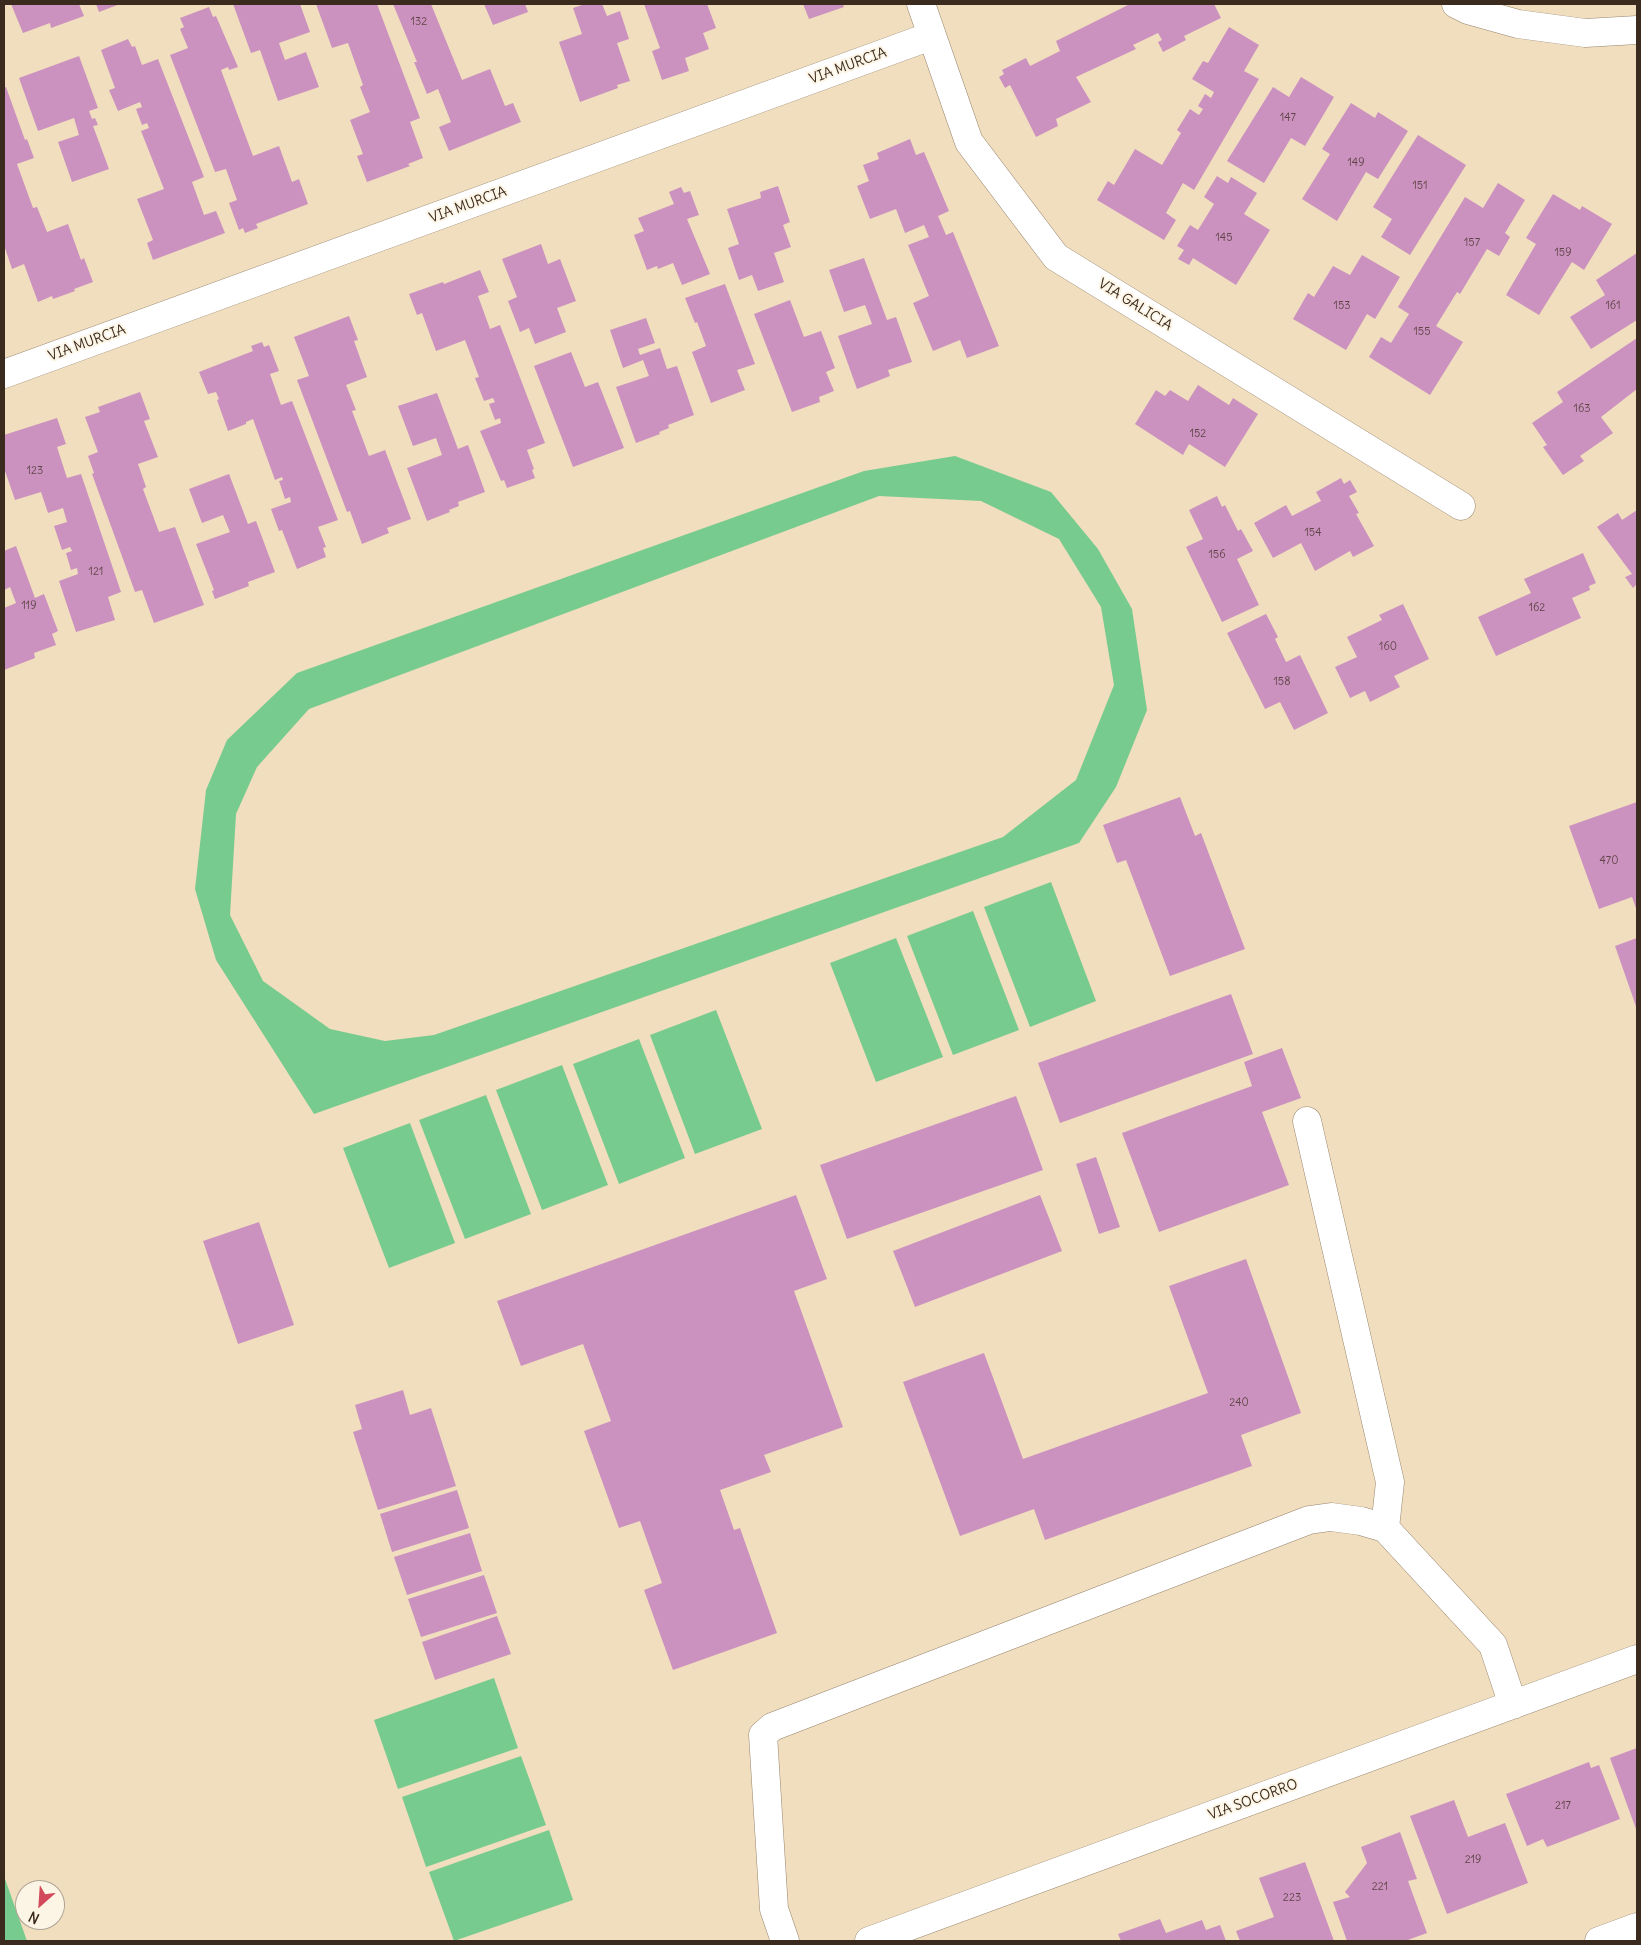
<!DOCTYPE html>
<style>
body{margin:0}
#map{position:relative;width:1641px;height:1945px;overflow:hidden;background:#f1debe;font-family:Delius,sans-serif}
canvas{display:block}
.frame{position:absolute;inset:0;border:5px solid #3b2a1e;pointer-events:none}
.north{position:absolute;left:15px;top:1880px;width:50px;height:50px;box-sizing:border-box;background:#fcf5e5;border:1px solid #afa495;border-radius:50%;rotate:206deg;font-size:14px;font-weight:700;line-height:20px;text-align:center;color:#3b2a1e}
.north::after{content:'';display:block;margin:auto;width:18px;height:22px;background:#d1495b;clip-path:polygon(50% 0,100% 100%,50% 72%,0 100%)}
</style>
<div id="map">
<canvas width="1641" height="1945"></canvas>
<div class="frame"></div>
<div class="north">N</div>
</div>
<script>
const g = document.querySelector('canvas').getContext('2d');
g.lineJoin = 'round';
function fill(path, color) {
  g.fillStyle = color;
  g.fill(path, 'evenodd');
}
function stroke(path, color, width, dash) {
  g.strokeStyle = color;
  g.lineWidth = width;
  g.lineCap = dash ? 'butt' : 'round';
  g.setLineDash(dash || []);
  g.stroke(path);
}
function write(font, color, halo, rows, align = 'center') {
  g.font = font + ' Delius,sans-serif';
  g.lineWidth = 4;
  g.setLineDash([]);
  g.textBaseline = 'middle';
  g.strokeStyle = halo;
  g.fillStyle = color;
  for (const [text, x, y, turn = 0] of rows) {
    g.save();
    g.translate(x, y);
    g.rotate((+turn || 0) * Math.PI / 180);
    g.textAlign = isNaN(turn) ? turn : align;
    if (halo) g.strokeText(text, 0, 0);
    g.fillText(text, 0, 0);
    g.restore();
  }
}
const green = new Path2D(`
 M955,456L1051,492L1098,549L1132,609L1147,710L1116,787L1079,843L314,1114L216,960L195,889L206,790L227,740L297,673L864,471ZM879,496L981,501L1059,539L1101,607L1114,685L1076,780L1003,837L434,1035L385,1041L330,1029L263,981L230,915L236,814L257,767L309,709Z
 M1051,882L1096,1001L1030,1027L984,907Z
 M973,911L1019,1030L953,1055L907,936Z
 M896,938L943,1057L876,1082L830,963Z
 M716,1010L762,1129L695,1154L650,1035Z
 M639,1039L685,1158L619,1184L573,1064Z
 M562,1065L608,1185L542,1210L496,1090Z
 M486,1095L531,1214L465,1239L419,1120Z
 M410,1123L455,1243L389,1268L343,1148Z
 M494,1678L518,1748L398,1789L374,1720Z
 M521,1756L546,1825L426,1867L402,1797Z
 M549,1830L573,1900L454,1941L429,1872Z
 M4,1876L27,1941H4Z`);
const building = new Path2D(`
 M11,4H79L84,16L51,28L50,23L23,33Z
 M96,4H120L99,12Z
 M233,4H300L310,32L279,43L285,60L306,52L319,87L278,101L260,50L251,53Z
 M316,4H377L420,118L410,122L423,158L408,164L410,166L367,182L357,156L363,154L350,120L370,112L360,87L363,85L348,43L332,48Z
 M393,4H431L462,80L490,69L505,106L513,103L521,122L449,151L439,127L451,122L438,89L427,94L414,62H417Z
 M484,4H525L528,12L493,25Z
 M585,4H602L607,16L620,11L629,39L617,43L630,81L617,85L618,88L580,102L559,42L582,34L573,8Z
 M644,4H707L716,28L703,33L709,49L685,58L689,71L662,80L652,51L660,48Z
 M803,4H843L844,7L809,19Z
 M1130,4H1214L1221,18L1184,36L1186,40L1163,52L1158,42L1162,40L1158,33L1133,45L1136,49L1076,77L1091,102L1056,119L1058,126L1036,137L1010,85L1005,88L999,77L1004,74L1002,70L1026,58L1030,66L1060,51L1056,41Z
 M209,7L213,17L216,16L238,67L229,70L228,67L221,70L253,156L279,146L292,182L299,179L308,204L256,224L258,228L245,233L243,228L239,230L229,203L237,200L226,169L215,172L170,55L188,48L180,29L184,27L180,18Z
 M1229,27L1259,45L1244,71L1259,79L1194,190L1183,183L1166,213L1176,220L1164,240L1097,200L1108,181L1114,185L1135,149L1162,165L1181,133L1177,130L1190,109L1199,115L1203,109L1198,106L1205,94L1211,98L1214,92L1192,79L1203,61L1208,63Z
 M128,39L132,47L135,46L142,65L158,59L204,177L192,182L204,215L216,211L225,233L153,260L147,243L153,240L137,199L164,189L141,131L149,128L147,123L142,125L136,109L142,107L140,102L118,111L109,90L115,88L101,50Z
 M79,56L98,108L89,111L92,119L95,118L98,125L93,126L109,169L72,182L58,142L79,135L74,118L38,131L19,78Z
 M1301,77L1334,97L1305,146L1291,138L1264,183L1227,161L1273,87L1289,97Z
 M6,87L25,140L27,139L34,158L17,164L33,208L37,207L47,232L68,224L81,260L84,258L93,282L74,289L75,291L53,299L52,296L38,302L24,264L12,269L4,245V88Z
 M1351,103L1375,118L1378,112L1408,131L1378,179L1366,172L1337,221L1302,199L1330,154L1322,149Z
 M1418,135L1466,165L1410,255L1381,237L1392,219L1373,207Z
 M910,139L916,155L924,152L949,211L938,216L946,235L953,232L999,346L967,358L960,340L933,351L913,303L929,296L908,245L929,237L924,225L905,233L896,209L870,219L857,186L869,181L863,165L879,159L877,153Z
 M1217,176L1228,183L1231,177L1257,193L1244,214L1270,230L1236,285L1193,258L1189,265L1178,259L1184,250L1177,246L1190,225L1198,230L1214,204L1204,197Z
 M1498,183L1525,200L1505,233L1510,237L1499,256L1487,249L1460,294L1457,292L1436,326L1463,342L1430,395L1369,357L1381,337L1391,343L1409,314L1398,307L1465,197L1483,208Z
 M778,186L790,222L783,225L791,247L774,253L784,282L758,291L752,275L739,280L728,248L739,244L727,209L761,198L760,192Z
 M681,187L684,193L690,191L699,215L687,219L710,274L682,285L673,263L658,269L657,266L647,270L634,235L644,231L638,218L674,204L669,192Z
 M1553,194L1580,210L1582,206L1612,224L1584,270L1572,262L1539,315L1506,295L1536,244L1526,238Z
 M541,244L548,264L560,259L576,301L557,308L566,332L535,344L529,328L520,332L508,301L517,297L502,259Z
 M1637,253V320L1591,349L1570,317L1605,295L1596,280Z
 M1362,255L1400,277L1375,319L1367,314L1346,350L1293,319L1308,293L1314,297L1333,266L1350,275Z
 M864,258L887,320L896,317L912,362L888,370L890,376L857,389L838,336L872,324L865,305L844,312L829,270Z
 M480,270L489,292L478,296L490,329L500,325L545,443L527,450L534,469L532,470L535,478L507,488L504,480L501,481L480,431L501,423L500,418L495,420L489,404L495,402L493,398L484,401L475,378L479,377L465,340L436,351L422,313L417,315L409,294L443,282L444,284Z
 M725,284L755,364L737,370L745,390L711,403L692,352L706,346L697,322L695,323L685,298Z
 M790,300L804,337L821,331L835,368L826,372L834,391L819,397L820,402L792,412L754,314Z
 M349,316L358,340L354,341L367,377L346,385L356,410L352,411L369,456L385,450L411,519L387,528L389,533L362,544L350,511L347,512L297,380L309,376L294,337Z
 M646,318L655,343L638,349L640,355L660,348L667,369L677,366L694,415L668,425L669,428L659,432L660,434L636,443L616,387L649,376L643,360L623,368L610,330Z
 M1637,338V389L1601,417L1613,433L1580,456L1584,461L1563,475L1543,447L1547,445L1532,423L1563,402L1557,392Z
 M262,342L264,347L269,345L279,371L270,374L281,405L292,401L338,520L318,527L326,547L323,548L326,557L297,569L282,530L279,531L271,509L291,502L290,497L285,499L279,481L283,480L282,477L275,480L253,419L246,422V424L228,431L217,400L219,399L216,392L208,394L199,372L253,351L251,346Z
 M571,352L585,387L598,382L624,448L573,467L534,366Z
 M1198,385L1229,405L1233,398L1258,414L1225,467L1189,444L1183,455L1135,424L1156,390L1165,396L1170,390L1188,401Z
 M140,392L150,419L144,421L158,457L138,464L146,487L143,489L159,532L175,527L204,605L154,623L142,590L135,592L92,474L94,473L88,456L98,452L85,417L100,412L98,407Z
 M437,393L458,449L468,445L485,492L458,502L459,506L449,510L450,512L427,521L407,468L442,455L436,438L413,446L398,406Z
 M57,418L66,444L57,447L67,478L81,474L121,592L108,597L115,620L76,632L59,581L78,574L77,568L71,570L66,553L72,551L70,547L62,550L54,526L67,522L63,508L48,513L41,492L15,500L4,468V435Z
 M229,474L248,524L256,521L275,572L248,582L249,586L215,599L212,591L214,590L196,544L230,532L223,515L202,523L189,489Z
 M1341,478L1344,484L1350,480L1357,492L1349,496L1359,513L1356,514L1374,546L1353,557L1350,551L1315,571L1301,543L1273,558L1254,523L1286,505L1292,516L1321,501L1316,492Z
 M1217,496L1222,507L1225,505L1238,531L1241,529L1253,551L1237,559L1259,605L1222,622L1186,547L1203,539L1189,510Z
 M1637,510V584L1633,588L1625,577L1632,574L1597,527L1618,513L1622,520Z
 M16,546L35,598L44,594L58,631L52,634L56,645L34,653L35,658L4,670V608L16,603L10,587L4,590V551Z
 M1583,553L1596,583L1589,586L1590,590L1572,598L1581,618L1496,656L1478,617L1531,593L1524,579Z
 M1403,604L1429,659L1394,676L1400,687L1370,702L1365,691L1350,698L1335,667L1357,657L1347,637L1382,620L1379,615Z
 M1266,614L1278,637L1275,639L1286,662L1300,655L1328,713L1294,730L1280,702L1265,709L1227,633Z
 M1180,797L1195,836L1201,833L1245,949L1170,976L1126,860L1117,863L1103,825Z
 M1637,802V911L1632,897L1599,909L1569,826Z
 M1637,938V1009L1615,946Z
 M1231,994L1253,1054L1060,1123L1038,1063Z
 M1282,1048L1301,1098L1262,1112L1289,1185L1159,1232L1122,1133L1252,1086L1244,1062Z
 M1016,1096L1043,1170L847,1239L820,1165Z
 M1096,1157L1120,1227L1099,1234L1076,1164Z
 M796,1195L827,1279L794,1291L843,1427L764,1455L771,1472L720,1490L734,1530L740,1528L777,1633L673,1670L644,1590L662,1583L640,1521L619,1528L584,1431L611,1421L583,1344L521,1366L497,1301Z
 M1040,1195L1062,1251L915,1307L893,1251Z
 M259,1222L294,1325L238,1344L203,1241Z
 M1246,1259L1301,1413L1241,1435L1252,1466L1045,1540L1034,1509L960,1536L903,1382L984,1353L1023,1459L1208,1393L1169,1286Z
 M403,1390L410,1415L431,1408L456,1486L378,1510L353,1432L362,1429L355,1405Z
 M457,1490L469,1528L392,1552L380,1514Z
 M470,1533L482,1571L407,1595L394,1557Z
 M484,1575L497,1613L421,1637L408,1599Z
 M497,1616L511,1654L435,1680L422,1642Z
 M1637,1748V1832L1610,1758Z
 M1589,1762L1591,1768L1599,1765L1620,1819L1547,1847L1543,1839L1527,1846L1506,1794Z
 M1454,1800L1468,1837L1505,1823L1528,1883L1447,1914L1410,1816Z
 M1400,1832L1417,1879L1408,1881L1427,1933L1405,1941H1347L1333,1902L1350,1897L1345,1892L1367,1863L1361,1847Z
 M1305,1862L1334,1941H1240L1236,1931L1274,1917L1259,1878Z
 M1160,1919L1166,1933L1202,1920L1206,1930L1220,1925L1226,1941H1121L1118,1934Z`);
const minor = new Path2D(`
 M921,4L969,142L1056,257L1461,506
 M1456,4L1468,10L1518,24L1585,33L1637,30
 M4,374L931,36
 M1307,1121L1390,1482L1385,1528
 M785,1941L774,1909L763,1735L772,1727L1309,1520L1331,1517L1361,1521L1385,1528L1493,1645L1513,1705
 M869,1941L1637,1659
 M1599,1941L1637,1927`);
const numberNames = [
 ["132",419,22],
 ["147",1288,118],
 ["149",1356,163],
 ["151",1420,186],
 ["145",1224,238],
 ["157",1472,243],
 ["159",1563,253],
 ["153",1342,306],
 ["161",1613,306],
 ["155",1422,332],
 ["163",1582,409],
 ["152",1198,434],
 ["123",35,471],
 ["154",1313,533],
 ["156",1217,555],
 ["121",96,572],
 ["119",29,606],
 ["162",1537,608],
 ["160",1388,647],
 ["158",1282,682],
 ["470",1609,861],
 ["240",1239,1403],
 ["217",1563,1806],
 ["219",1473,1860],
 ["221",1380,1887],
 ["223",1292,1898]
];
const streetNames = [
 ["VIA MURCIA",848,66,-20],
 ["VIA MURCIA",468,205,-20],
 ["VIA GALICIA",1135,305,32],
 ["VIA MURCIA",87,343,-20],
 ["VIA SOCORRO",1253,1800,-20]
];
fill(green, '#78cb8e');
fill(building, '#cb92bf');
stroke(minor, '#96846e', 29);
stroke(minor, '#fff', 28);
write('11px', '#5f4446', null, numberNames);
write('14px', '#3b2a1e', '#fcf5e5', streetNames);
</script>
